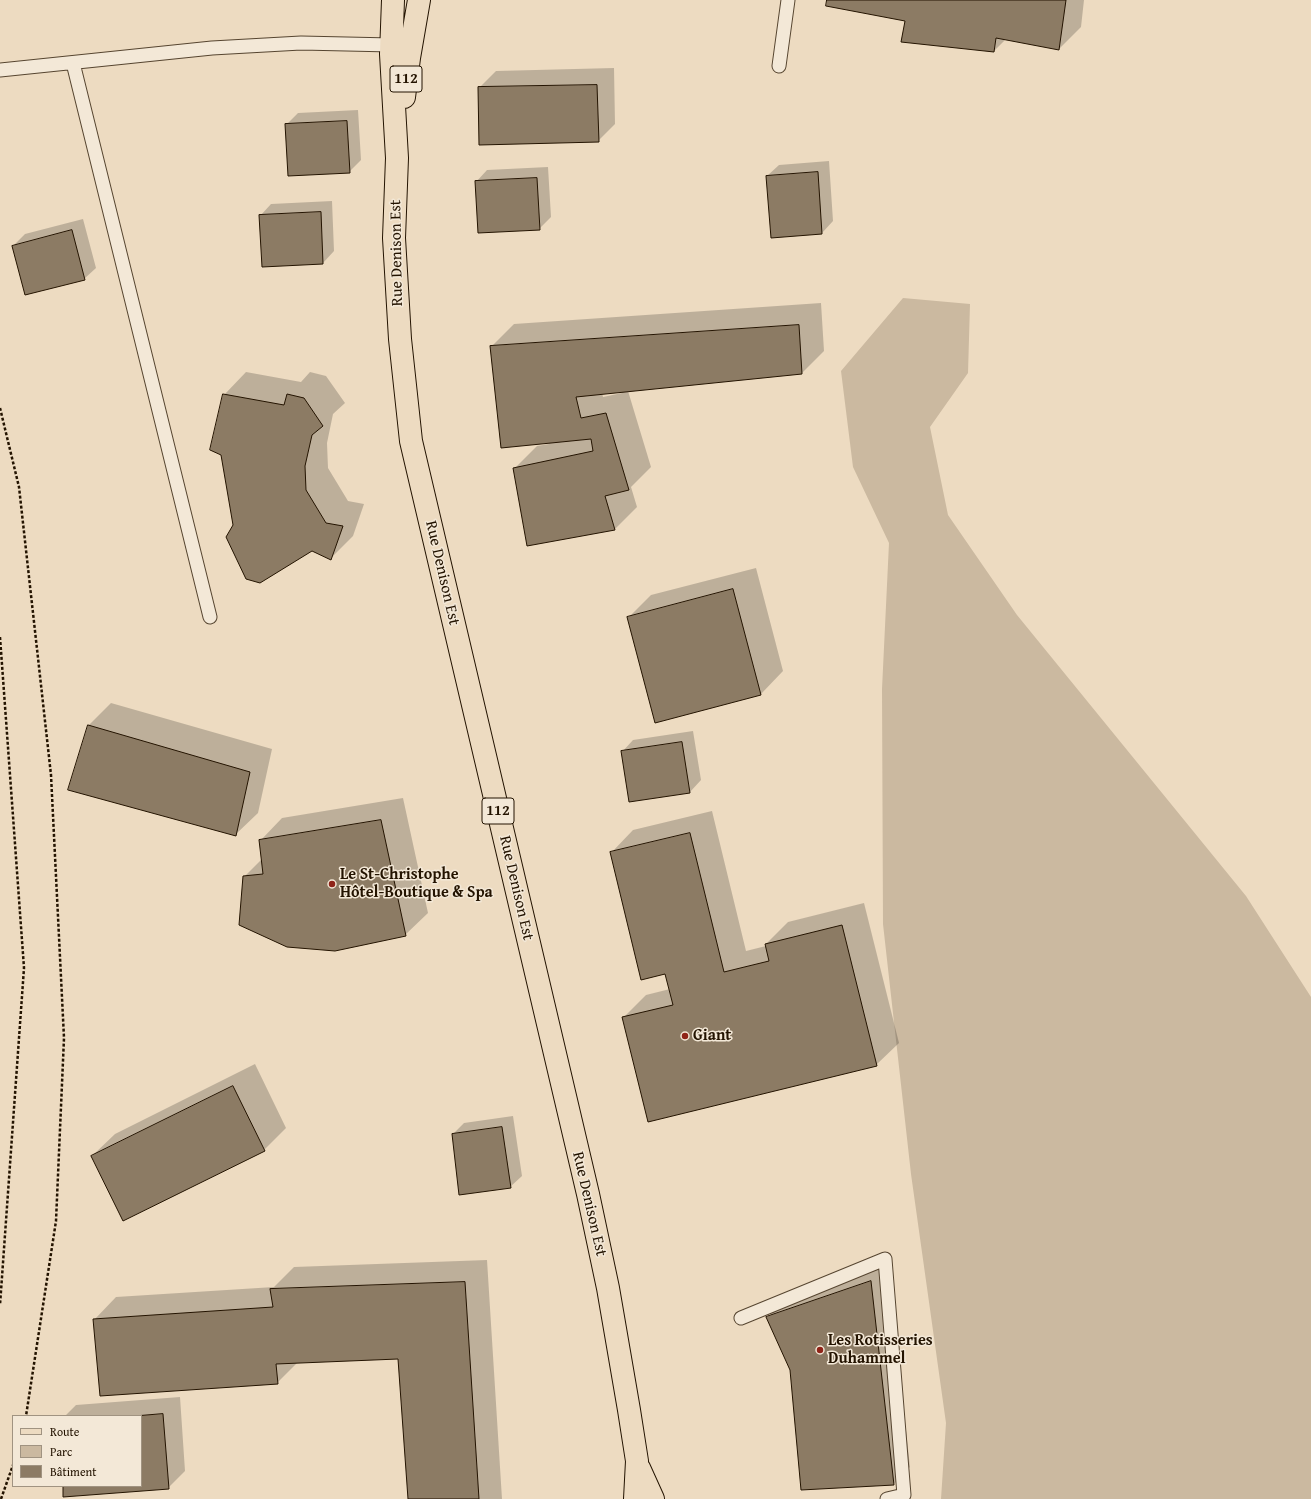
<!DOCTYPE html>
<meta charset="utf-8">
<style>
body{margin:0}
#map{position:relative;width:1311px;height:1499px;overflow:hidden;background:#eddbc1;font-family:"Gentium Book Plus",serif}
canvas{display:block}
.legend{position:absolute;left:12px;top:1415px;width:130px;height:72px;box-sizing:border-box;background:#f3e8d7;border:1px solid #a09381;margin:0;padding:5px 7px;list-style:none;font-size:12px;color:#231300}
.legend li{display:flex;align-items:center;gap:8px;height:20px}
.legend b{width:20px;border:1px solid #a09381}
</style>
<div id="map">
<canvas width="1311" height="1499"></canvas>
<ul class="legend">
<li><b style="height:5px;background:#eddbc1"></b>Route</li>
<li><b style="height:11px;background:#cbb9a0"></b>Parc</li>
<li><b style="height:11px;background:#8c7b64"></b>Bâtiment</li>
</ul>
</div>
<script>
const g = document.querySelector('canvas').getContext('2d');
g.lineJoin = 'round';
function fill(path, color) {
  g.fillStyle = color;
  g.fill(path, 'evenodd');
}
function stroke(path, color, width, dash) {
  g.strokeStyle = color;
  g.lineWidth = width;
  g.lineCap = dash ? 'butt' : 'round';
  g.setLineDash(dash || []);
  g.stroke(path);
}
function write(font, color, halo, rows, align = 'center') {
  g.font = font + ' "Gentium Book Plus",serif';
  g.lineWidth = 3;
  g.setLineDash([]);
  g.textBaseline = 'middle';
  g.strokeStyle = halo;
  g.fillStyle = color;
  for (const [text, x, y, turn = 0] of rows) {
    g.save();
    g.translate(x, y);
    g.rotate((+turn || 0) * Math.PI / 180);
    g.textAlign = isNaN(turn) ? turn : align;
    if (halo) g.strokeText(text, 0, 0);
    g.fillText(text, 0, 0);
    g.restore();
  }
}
const green = new Path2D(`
 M903,298L970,304L968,373L930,427L948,515L1017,615L1246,896L1311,997V1499H941L946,1423L911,1174L883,924L882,689L889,543L853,467L841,371Z`);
const shadow = new Path2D(`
 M828,0H1084L1081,27L1059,49L1006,39L994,51L906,20Z
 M614,68L615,124L598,141L479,88L496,71Z
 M358,110L361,160L349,172L286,125L298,113Z
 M829,161L833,221L822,233L767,176L779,165Z
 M548,167L551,217L539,229L476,182L487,170Z
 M332,201L334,251L323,263L260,216L271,204Z
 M83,219L96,268L84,279L13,246L25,234Z
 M821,303L824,351L802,373L628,391L651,467L631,487L637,507L615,529L528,545L514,469L537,446L549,444L491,347L514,324ZM622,391V393L603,397L602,393Z
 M246,372L301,382L310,372L326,376L345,403L333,414L327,443L328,468L348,501L364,504L353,536L331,558L312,550L234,525L224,395Z
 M756,568L783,671L761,694L628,618L651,595Z
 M111,703L272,749L258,813L235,835L88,726Z
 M693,731L701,780L690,792L622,752L633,740Z
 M403,798L428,913L405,935L244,877L262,859L260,841L282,818Z
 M712,811L746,951L766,946V944L788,922L864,903L899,1043L876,1065L623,1018L646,995L670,989L666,972L611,853L633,830Z
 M255,1064L286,1128L264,1150L92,1156L115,1134Z
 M513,1116L522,1176L510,1187L460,1194L453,1134L464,1123Z
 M487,1260L502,1499H409L399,1358L298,1362L277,1383L94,1320L116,1297L274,1287L294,1267Z
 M888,1265L910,1467L894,1484L791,1370L768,1317L785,1300Z
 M180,1397L185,1471L168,1488L64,1486H141V1416H65L76,1405Z`);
const building = new Path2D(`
 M827,0H1066L1059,50L996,38L994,52L901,42L905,21L826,6Z
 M597,85L599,142L479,145L478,87Z
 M347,121L350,173L288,176L285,124Z
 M818,172L822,234L771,238L766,176Z
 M537,178L540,230L478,233L475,181Z
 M321,212L323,264L262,267L259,215Z
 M72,230L85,280L25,295L12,246Z
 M799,325L802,374L576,397L581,418L606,413L629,490L605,496L615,530L527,546L513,468L593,451L591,439L501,448L490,346Z
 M223,394L284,405L287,394L304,398L323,426L312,435L305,466L306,490L326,523L343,526L331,560L312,551L260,583L246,579L226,537L233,525L221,455L210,450Z
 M733,589L761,695L655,723L627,617Z
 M88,725L250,772L236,836L68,790Z
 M682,742L690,793L629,802L621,751Z
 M381,820L406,936L335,951L287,947L239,925L243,876L263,874L259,840Z
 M690,833L724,972L769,961L765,944L842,925L877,1066L648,1122L622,1017L673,1005L665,974L641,980L610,852Z
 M233,1086L265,1151L123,1221L91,1156Z
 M502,1127L511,1188L459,1195L452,1134Z
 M871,1281L894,1485L801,1490L790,1370L766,1317Z
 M465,1282L479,1499H408L398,1359L276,1364L278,1384L100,1396L93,1319L273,1307L270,1289Z
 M163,1414L169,1489L63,1497V1486H141V1416H135Z`);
const path = new Path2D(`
 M0,408L19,487L51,775L64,1038L56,1221L26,1416
 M0,637L24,968L0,1305
 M1,1499L13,1465`);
const service = new Path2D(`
 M73,63L210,617
 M779,66L788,0
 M0,70L212,48L301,43L392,45
 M741,1318L885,1259L904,1495L887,1499`);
const primary = new Path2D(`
 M393,0L391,54L397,158L394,238L400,339L411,441L588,1194L608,1288L629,1410L637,1461L635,1499
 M404,97L409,58L419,0
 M639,1468L653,1499`);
const markers = [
 [332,884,4,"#8f2418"],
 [685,1036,4,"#8f2418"],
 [820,1350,4,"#8f2418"]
];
const shields = [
 [406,79,32],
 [498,811,32]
];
const shieldNames = [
 ["112",406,79],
 ["112",498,811]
];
const streetNames = [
 ["Rue Denison Est",397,253,-91],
 ["Rue Denison Est",442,573,77],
 ["Rue Denison Est",516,888,77],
 ["Rue Denison Est",589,1204,77]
];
const poiNames = [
 ["Le St-Christophe",340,875],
 ["Hôtel-Boutique & Spa",340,893],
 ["Giant",693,1036],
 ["Les Rotisseries",828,1341],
 ["Duhammel",828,1359]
];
fill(green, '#cbb9a0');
fill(shadow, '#0003');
fill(building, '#8c7b64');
stroke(building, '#231300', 1);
stroke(service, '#564530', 15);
stroke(primary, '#231300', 24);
stroke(path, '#231300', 2.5, [3, 2]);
stroke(service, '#f3e8d7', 13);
stroke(primary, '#eddbc1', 22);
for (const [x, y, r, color] of markers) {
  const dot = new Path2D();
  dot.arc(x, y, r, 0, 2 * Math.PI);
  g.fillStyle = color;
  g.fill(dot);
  stroke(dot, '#f3e8d7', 1.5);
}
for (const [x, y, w] of shields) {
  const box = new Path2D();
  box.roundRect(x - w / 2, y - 13, w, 26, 3);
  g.fillStyle = '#f3e8d7';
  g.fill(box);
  stroke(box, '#231300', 1);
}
write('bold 15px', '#231300', null, shieldNames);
write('16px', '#231300', '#f3e8d7', streetNames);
write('bold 16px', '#231300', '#f3e8d7', poiNames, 'left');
</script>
